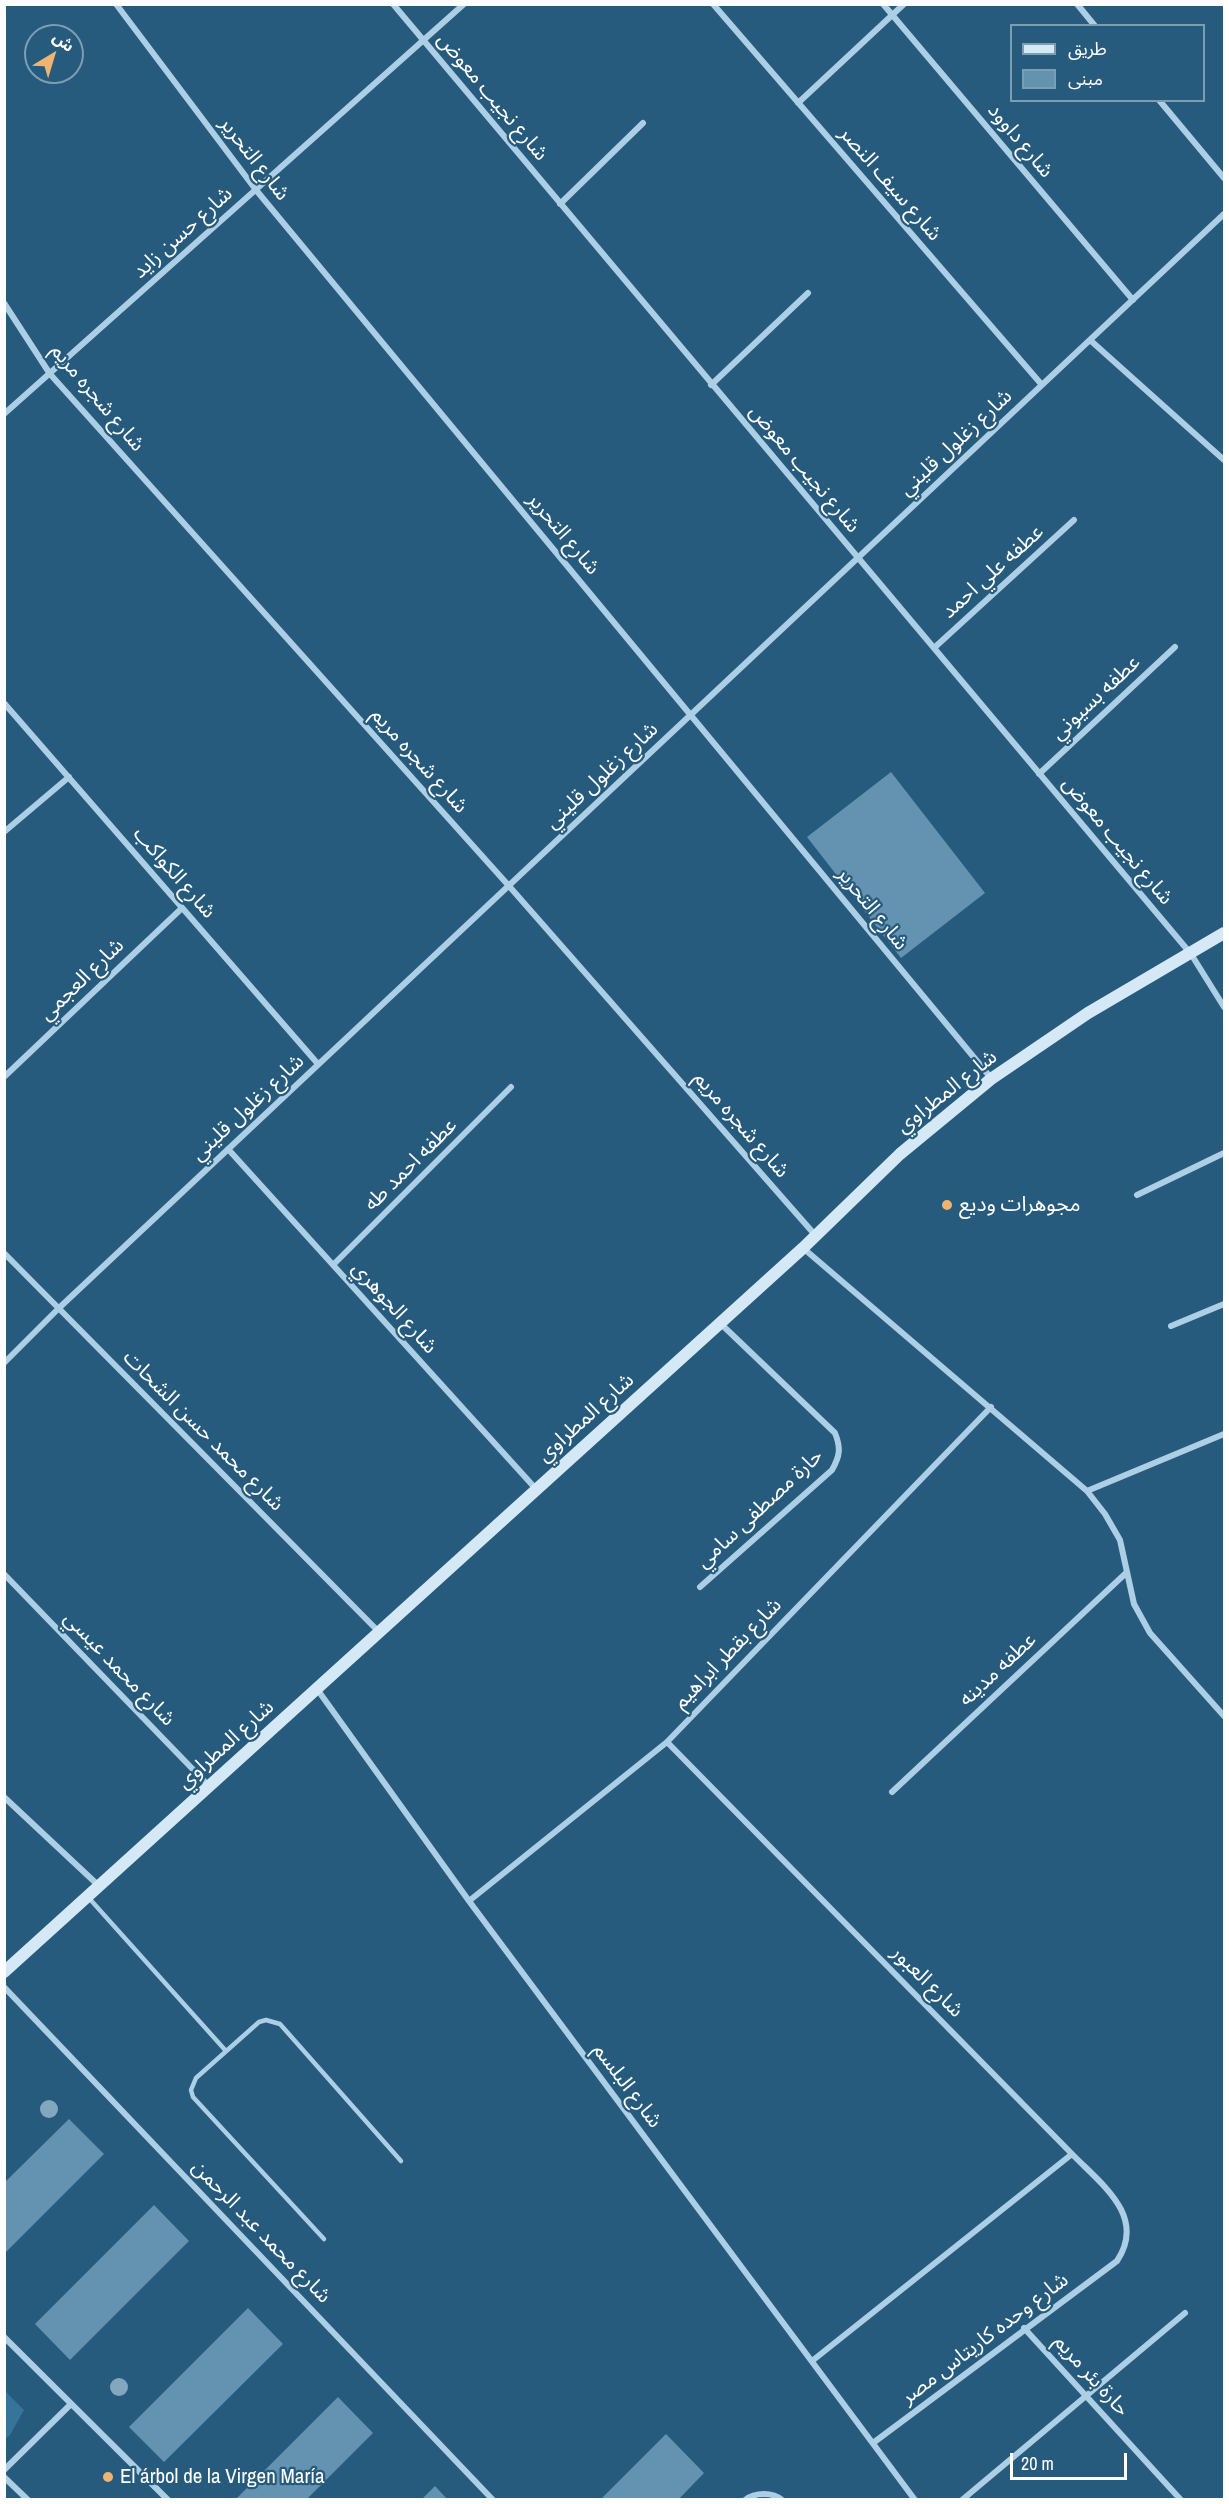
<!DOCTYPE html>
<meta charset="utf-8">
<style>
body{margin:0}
#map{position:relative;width:1229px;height:2504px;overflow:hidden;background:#265b7d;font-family:"Archivo Narrow","Noto Sans Arabic",sans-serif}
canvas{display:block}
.frame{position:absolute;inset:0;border:6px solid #fff;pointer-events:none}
.legend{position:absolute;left:1010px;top:24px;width:195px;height:78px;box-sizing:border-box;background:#265b7d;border:2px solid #7d9db1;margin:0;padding:8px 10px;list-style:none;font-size:18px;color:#fff}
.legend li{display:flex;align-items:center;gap:12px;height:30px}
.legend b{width:30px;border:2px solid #7d9db1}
.north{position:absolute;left:24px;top:24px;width:60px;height:60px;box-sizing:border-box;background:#265b7d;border:2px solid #7d9db1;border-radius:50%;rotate:38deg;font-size:16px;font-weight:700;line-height:24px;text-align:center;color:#fff}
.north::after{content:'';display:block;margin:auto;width:21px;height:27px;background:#eeb471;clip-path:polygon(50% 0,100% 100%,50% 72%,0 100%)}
.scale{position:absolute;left:1010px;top:2453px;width:117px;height:27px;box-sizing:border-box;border:3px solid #fff;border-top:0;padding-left:8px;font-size:18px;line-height:21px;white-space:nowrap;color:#fff;-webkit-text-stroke:4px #265b7d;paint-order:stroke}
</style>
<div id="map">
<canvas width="1229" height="2504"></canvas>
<div class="frame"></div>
<ul class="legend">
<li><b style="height:8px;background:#d5e8f5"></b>طريق</li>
<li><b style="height:16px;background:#6393b0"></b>مبنى</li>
</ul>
<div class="north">ش</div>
<div class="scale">20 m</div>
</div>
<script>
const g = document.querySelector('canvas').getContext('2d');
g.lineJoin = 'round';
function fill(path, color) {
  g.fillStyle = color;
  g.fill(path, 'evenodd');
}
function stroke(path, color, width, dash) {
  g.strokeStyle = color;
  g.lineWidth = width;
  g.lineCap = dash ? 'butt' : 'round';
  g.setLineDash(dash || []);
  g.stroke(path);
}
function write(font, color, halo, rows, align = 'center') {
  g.font = font + ' "Archivo Narrow","Noto Sans Arabic",sans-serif';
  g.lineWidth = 4.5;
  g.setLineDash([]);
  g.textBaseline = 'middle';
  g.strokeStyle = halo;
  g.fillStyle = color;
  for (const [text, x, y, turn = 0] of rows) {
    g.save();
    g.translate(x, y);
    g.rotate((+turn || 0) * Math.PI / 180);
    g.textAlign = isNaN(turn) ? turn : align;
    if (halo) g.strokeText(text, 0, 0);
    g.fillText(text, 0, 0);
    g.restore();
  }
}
const green = new Path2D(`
 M4,2390L24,2410L10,2435L5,2439Z`);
const building = new Path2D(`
 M891,772L985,893L901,958L807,837Z
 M69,2119L104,2154L4,2254V2183Z
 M154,2205L189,2241L70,2360L35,2324Z
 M248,2308L283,2344L164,2462L129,2427Z
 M338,2397L373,2433L306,2500H235Z
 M666,2434L704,2473L678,2500H600Z
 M435,2486L448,2500H421Z`);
const lane = new Path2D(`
 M88,1897L226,2051
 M324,2239L193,2097L191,2090L196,2078L259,2022L266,2020L280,2024L401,2161`);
const street = new Path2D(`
 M116,4L256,190L991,1078
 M393,4L1191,954L1224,1007
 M713,4L1042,385
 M883,4L1133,300
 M1077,4L1095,26
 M1159,100L1224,178
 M798,103L904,4
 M560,204L643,123
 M4,303L50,374L509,886L816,1236
 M1090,340L1224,460
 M711,385L808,293
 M4,414L464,4
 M934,648L1074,520
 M4,703L318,1064
 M1039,774L1175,647
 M4,832L69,777
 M4,1077L182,908
 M228,1149L536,1489
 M1137,1195L1224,1153
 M803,1248L1087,1491L1105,1514L1120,1540L1134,1604L1150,1633L1224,1716
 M4,1253L379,1632
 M333,1265L511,1087
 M1171,1326L1224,1304
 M4,1363L59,1308L1224,214
 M1087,1491L1224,1434
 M4,1574L209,1786
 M700,1587L832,1470C840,1456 841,1448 835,1433L720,1323
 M317,1689L469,1901L915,2500
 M667,1742L1072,2154C1101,2184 1147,2216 1117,2261L873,2443
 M892,1792L1126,1573
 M4,1797L99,1886
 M469,1901L667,1742L991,1407
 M4,1987L493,2500
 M1024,2328L1181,2500
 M4,2337L168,2500
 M812,2361L1072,2154
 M4,2470L71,2404
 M4,2477L28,2500
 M745,2500C755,2492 773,2492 782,2500
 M962,2500L1185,2313`);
const secondary = new Path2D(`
 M4,1972L803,1248L900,1154L991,1079L1088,1013L1224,933`);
const trees = [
 [49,2109],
 [119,2387]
];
const markers = [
 [947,1205,6,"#eeb471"],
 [108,2477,6,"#eeb471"]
];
const streetNames = [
 ["شارع نجيب معوض",492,97,50],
 ["شارع داوود",1020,141,50],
 ["شارع التحرير",254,159,52],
 ["شارع سيف النصر",890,184,49],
 ["شارع حسن زايد",183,233,-42],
 ["شارع شجره مريم",97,398,50],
 ["شارع زغلول قليني",956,443,-43],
 ["شارع نجيب معوض",804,469,50],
 ["شارع التحرير",563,534,50],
 ["عطفه علي احمد",993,572,-42],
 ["عطفه بسيوني",1096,698,-43],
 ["شارع شجره مريم",419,761,48],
 ["شارع زغلول قليني",602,776,-43],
 ["شارع نجيب معوض",1117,841,50],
 ["شارع الكواكب",174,873,49],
 ["شارع التحرير",872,909,51],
 ["شارع العجمي",82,980,-44],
 ["شارع المطراوي",947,1092,-38],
 ["شارع زغلول قليني",248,1108,-43],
 ["شارع شجره مريم",741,1125,49],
 ["عطفه احمد طه",411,1165,-45],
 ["شارع الجوهري",394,1308,48],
 ["شارع المطراوي",586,1418,-42],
 ["شارع محمد حسن الشحات",203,1431,45],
 ["حارة مصطفى سامي",760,1509,-43],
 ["شارع بقطر ابراهيم",728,1654,-46],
 ["شارع محمد عيسي",119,1669,46],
 ["عطفه مدينه",998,1670,-43],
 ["شارع المطراوي",226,1745,-42],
 ["شارع العبور",927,1982,45],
 ["شارع البلسم",627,2086,53],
 ["شارع محمد عبد الرحمن",261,2232,46],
 ["شارع وحده كاريتاس مصر",985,2339,-37],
 ["حارة بئر مريم",1091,2376,48]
];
const poiNames = [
 ["مجوهرات وديع",959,1205],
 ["El árbol de la Virgen María",120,2477]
];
fill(green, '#377499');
fill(building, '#6393b0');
stroke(lane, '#accfe5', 4.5);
stroke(street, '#accfe5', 6);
stroke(secondary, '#d5e8f5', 12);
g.fillStyle = '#82a7be';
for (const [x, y] of trees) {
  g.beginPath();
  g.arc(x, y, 9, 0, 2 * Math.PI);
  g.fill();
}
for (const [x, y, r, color] of markers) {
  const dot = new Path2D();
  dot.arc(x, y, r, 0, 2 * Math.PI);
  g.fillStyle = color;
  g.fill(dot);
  stroke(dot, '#265b7d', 2);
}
write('21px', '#fff', '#265b7d', streetNames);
write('21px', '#fff', '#265b7d', poiNames, 'left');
</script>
